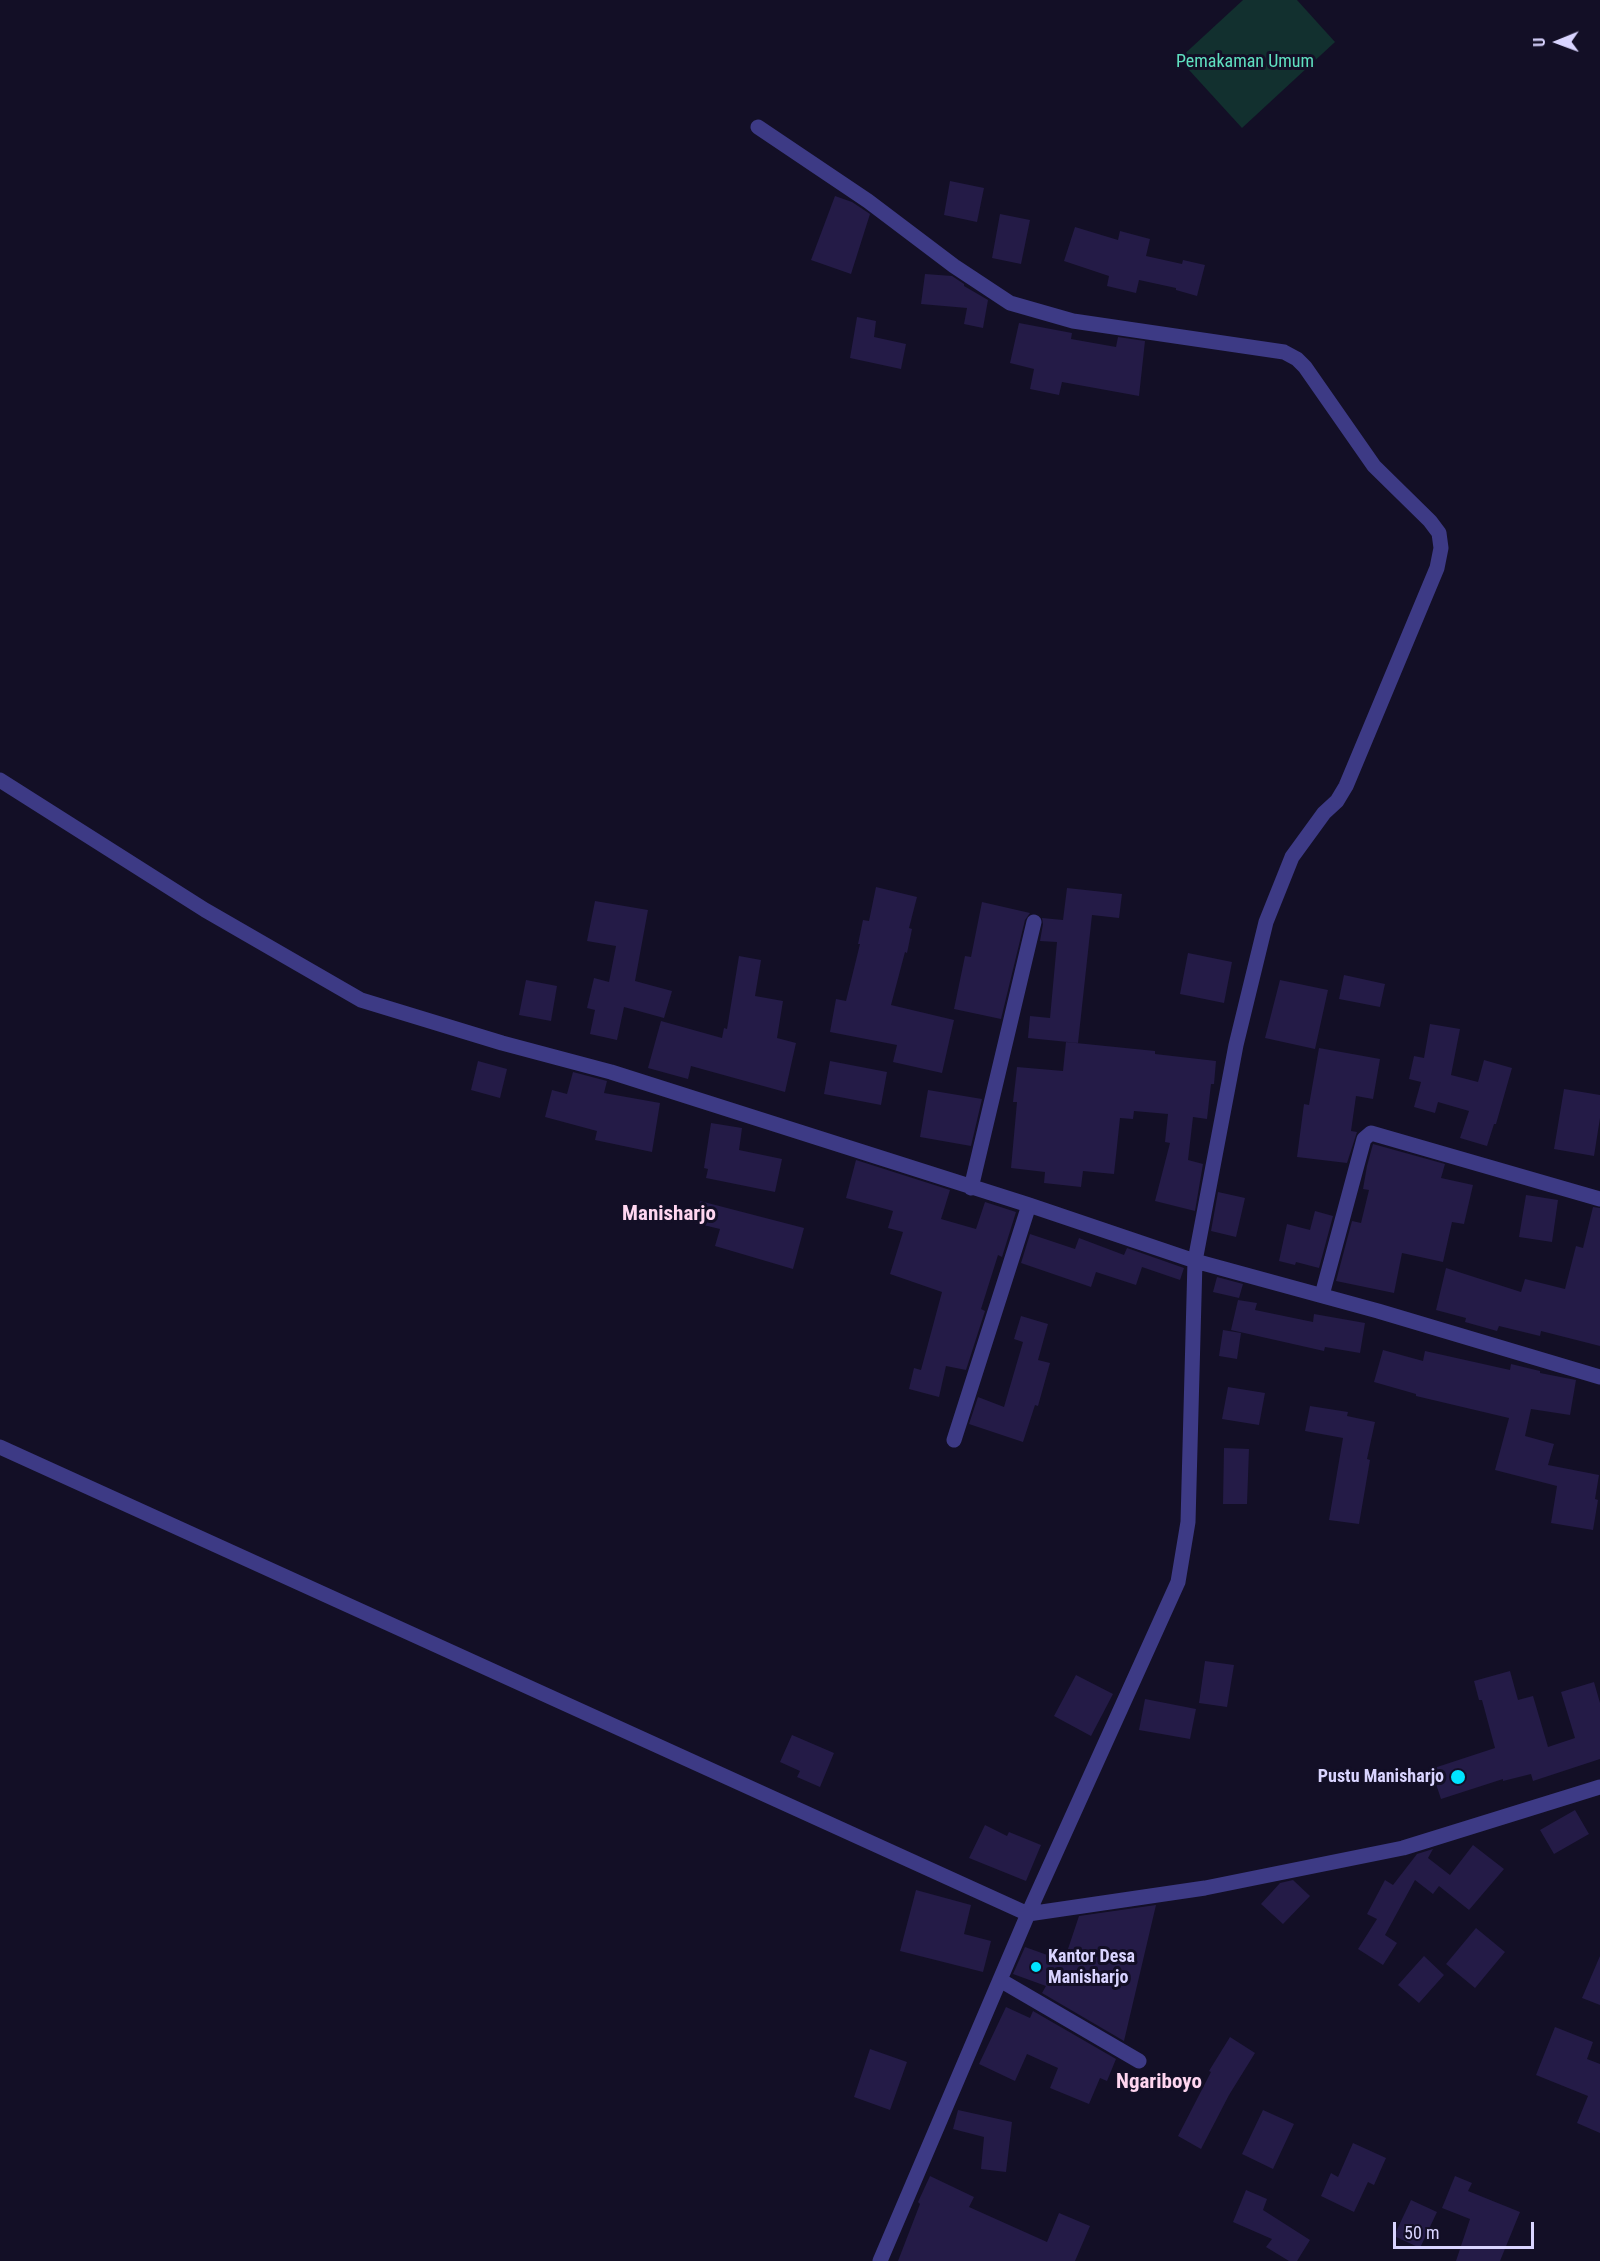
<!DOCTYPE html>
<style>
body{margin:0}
#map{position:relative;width:1600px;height:2261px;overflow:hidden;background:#130f26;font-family:"Roboto Condensed",sans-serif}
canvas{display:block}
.north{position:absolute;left:1528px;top:12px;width:60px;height:60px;-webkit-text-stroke:4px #130f26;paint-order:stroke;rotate:269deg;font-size:16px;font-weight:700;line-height:24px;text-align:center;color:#d9d4ff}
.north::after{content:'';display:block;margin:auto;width:21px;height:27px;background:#d9d4ff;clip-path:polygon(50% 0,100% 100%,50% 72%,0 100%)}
.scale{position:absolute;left:1393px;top:2222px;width:141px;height:27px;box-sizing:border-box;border:3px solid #d9d4ff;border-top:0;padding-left:8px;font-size:18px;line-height:21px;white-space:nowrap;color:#d9d4ff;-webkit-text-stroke:4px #130f26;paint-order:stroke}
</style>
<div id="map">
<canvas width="1600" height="2261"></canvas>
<div class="north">U</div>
<div class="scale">50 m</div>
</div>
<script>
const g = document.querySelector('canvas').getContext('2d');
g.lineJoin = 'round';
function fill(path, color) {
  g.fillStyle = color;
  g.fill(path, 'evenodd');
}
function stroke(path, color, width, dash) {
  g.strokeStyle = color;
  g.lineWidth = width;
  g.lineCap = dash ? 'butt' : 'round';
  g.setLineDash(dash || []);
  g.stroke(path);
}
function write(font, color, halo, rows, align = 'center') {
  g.font = font + ' "Roboto Condensed",sans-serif';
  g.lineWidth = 6;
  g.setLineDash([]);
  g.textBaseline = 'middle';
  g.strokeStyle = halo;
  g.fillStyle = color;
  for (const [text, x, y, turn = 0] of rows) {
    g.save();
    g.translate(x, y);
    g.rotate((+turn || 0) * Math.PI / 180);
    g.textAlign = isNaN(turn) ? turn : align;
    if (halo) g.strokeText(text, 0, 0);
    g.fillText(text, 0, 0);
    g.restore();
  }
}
const green = new Path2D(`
 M1243,0H1297L1335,42L1242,128L1179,59Z`);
const building = new Path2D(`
 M950,181L984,188L977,222L944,215Z
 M835,196L852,202L870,214L851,274L811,260Z
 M1000,214L1030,220L1021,264L992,258Z
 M1075,227L1118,240L1120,231L1150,239L1146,256L1182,264L1183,260L1205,265L1197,296L1176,290V288L1139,280L1136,293L1107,286L1109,276L1064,261Z
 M925,274L952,276L964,284V286L988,300L983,328L964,324L967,308L921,304Z
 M857,317L876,321L874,337L906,344L901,369L850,358Z
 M1019,323L1072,333L1071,339L1116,347L1118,337L1145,341L1139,396L1062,382L1059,395L1030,389L1034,369L1010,363Z
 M876,887L917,897L909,928L912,929L907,953L905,952L891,1005L954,1020L942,1073L893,1062L897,1045L830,1032L836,999L846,1001L860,944H858L863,920L869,921Z
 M1067,888L1122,894L1119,918L1092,915L1078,1043L1028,1038L1030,1016L1050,1018L1057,942L1040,941L1043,924L1042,918L1063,920Z
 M595,901L648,910L635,981L672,991L664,1018L624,1007L617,1040L590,1034L595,1010L587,1008L594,978L609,982L616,946L587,941Z
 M982,902L1030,913L1025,920L1001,1019L954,1009L965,956L971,957Z
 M1188,953L1232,962L1224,1003L1180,994Z
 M739,956L761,960L755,996L783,1001L777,1038L796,1043L785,1092L691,1066L688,1079L648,1068L661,1021L722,1038L724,1028L727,1029Z
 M1344,975L1385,984L1380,1007L1339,999Z
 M526,980L557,986L551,1021L519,1015Z
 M1280,980L1328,990L1315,1049L1265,1038Z
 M1430,1024L1460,1029L1451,1075L1478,1082L1484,1060L1512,1068L1496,1124H1494L1487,1146L1460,1138L1469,1111L1438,1102L1435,1113L1414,1107L1421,1082L1409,1079L1414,1056L1424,1058Z
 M1066,1042L1155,1051V1054L1216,1061L1214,1084H1211L1207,1119L1193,1117L1188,1160L1203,1164L1195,1211L1155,1201L1170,1143L1165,1142L1168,1114L1134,1111L1133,1119L1120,1118L1114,1174L1083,1171L1081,1187L1044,1183L1045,1172L1011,1168L1017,1102H1013L1017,1067L1063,1071Z
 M1319,1048L1380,1059L1373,1099L1356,1096L1351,1131L1357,1132L1347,1163L1297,1157L1304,1104L1309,1105Z
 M478,1061L507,1069L500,1098L471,1090Z
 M830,1061L887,1072L881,1105L824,1094Z
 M573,1072L607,1081L604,1093L660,1103L652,1152L595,1140L597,1131L545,1117L552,1090L567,1094Z
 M1564,1089L1600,1095V1118L1594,1156L1554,1149Z
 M928,1090L982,1099L971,1146L920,1137Z
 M711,1123L742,1128L739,1150L782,1159L775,1192L706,1178L708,1169L704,1168Z
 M1373,1144L1445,1164L1441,1178L1473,1185L1464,1224L1452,1222L1443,1262L1402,1253L1394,1293L1336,1281L1352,1221L1361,1223L1369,1190L1363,1189L1367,1166Z
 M856,1160L950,1190L941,1219L976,1229L985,1202L1016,1212L1002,1257L998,1255L981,1309L985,1311L966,1370L946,1366L939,1397L909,1389L914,1368L921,1370L942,1292L890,1274L903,1232L888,1228L893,1211L846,1198Z
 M1218,1192L1245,1198L1236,1237L1211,1231Z
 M1526,1195L1558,1200L1552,1242L1519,1237Z
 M700,1201L804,1228L793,1269L715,1246L720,1229L695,1223Z
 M1593,1207L1600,1208V1346L1541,1331L1540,1336L1499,1326L1497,1331L1465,1322L1466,1318L1436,1310L1446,1268L1521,1292L1525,1279L1565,1289L1576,1246L1583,1248Z
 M1315,1211L1333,1216L1319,1268L1296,1262L1295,1265L1279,1261L1287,1224L1310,1230Z
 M1030,1234L1075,1249L1079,1238L1124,1255L1127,1248L1184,1268L1180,1280L1142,1267L1136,1285L1096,1272L1091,1287L1021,1263Z
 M1217,1277L1243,1284L1239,1298L1213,1292Z
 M1238,1300L1257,1303L1255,1310L1313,1322L1314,1314L1365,1323L1360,1353L1325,1347L1324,1351L1231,1330Z
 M1021,1316L1048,1324L1038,1360L1050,1363L1038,1406L1035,1405L1023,1442L969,1424L978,1397L1004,1407L1023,1342L1014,1339Z
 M1223,1330L1241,1333L1237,1359L1219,1356Z
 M1383,1350L1423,1361L1425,1351L1510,1370L1511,1364L1540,1371V1373L1576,1380L1570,1415L1531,1409L1525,1436L1554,1444L1548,1465L1599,1475L1595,1499L1598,1500L1593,1530L1551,1523L1557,1486L1495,1470L1509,1418L1416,1396V1394L1374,1382Z
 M1228,1387L1265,1393L1259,1425L1222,1419Z
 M1310,1406L1348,1412L1347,1416L1375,1422L1367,1459L1370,1460L1359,1524L1329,1520L1343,1438L1305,1431Z
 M1224,1448L1249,1449L1247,1504H1223Z
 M1205,1661L1234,1665L1227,1707L1199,1703Z
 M1510,1671L1518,1700L1533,1696L1548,1747L1575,1738L1561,1692L1594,1682L1600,1703V1759L1533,1781L1531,1774L1503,1781V1779L1441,1799L1431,1769L1495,1748L1482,1700H1479L1474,1681Z
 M1076,1675L1113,1694L1091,1736L1054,1716Z
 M1145,1699L1196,1709L1190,1739L1139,1730Z
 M792,1735L834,1753L820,1787L797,1777L800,1771L780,1762Z
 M1575,1810L1589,1834L1554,1854L1540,1830Z
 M985,1825L1007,1836L1009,1832L1041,1845L1026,1881L969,1858Z
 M1473,1845L1504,1869L1469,1910L1439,1886L1433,1894L1415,1880L1385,1935L1397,1943L1383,1965L1358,1949L1377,1919L1367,1914L1385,1880L1393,1885L1417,1854L1433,1849L1428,1858L1450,1875Z
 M1293,1880L1310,1896L1283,1924L1261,1904L1280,1883Z
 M916,1890L971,1905L964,1934L991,1941L983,1972L900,1951Z
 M1156,1905L1124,2041L1042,1993L1046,1986L1013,1974L1025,1947L1064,1961L1079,1916Z
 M1476,1928L1505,1952L1475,1988L1446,1964Z
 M1424,1956L1444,1975L1419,2003L1398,1985Z
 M1600,1956V2005L1582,1998Z
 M1006,2007L1030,2018L1033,2011L1116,2059L1107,2081L1100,2078L1089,2104L1050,2088L1058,2068L1027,2054L1015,2081L979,2064Z
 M1555,2027L1593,2042L1587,2059L1600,2064V2133L1577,2123L1588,2096L1536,2075Z
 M1230,2037L1255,2053L1229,2095L1201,2149L1178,2136L1211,2072L1209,2071Z
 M870,2049L907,2062L890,2110L854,2097Z
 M958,2110L1012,2122L1006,2172L981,2169L984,2137L953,2129Z
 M1263,2110L1294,2124L1273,2169L1242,2154Z
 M1353,2143L1386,2158L1374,2185L1368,2182L1354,2212L1321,2196L1331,2173L1338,2177Z
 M930,2176L974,2197L969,2207L1047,2242L1059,2213L1090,2226L1075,2261H898L920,2204L918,2202Z
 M1455,2176L1472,2183L1468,2191L1520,2212L1500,2261H1456L1470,2219L1442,2208Z
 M1246,2190L1267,2199L1263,2210L1310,2240L1297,2261H1289L1266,2247L1272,2239L1233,2222Z
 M1411,2200L1437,2212L1420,2248L1394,2236Z`);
const street = new Path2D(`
 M0,780L205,910L361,1000L502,1043L611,1072L1029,1205L1195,1261L1378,1311L1600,1377
 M971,1188L1034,922
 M1322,1295L1364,1139L1371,1133L1600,1199
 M954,1440L1029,1205
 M0,1447L1028,1914L1178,1582L1188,1522L1195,1261L1236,1045L1266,922L1292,857L1324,813L1337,801L1346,786L1437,568L1441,548L1439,533L1430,521L1374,466L1305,367L1297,359L1284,352L1073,321L1010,303L954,266L868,201L758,127
 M1000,1980L1139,2061
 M880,2261L1028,1914L1205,1888L1403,1848L1600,1787`);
const markers = [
 [1458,1777,8,"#00e5ff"],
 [1036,1967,6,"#00e5ff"]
];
const parkNames = [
 ["Pemakaman Umum",1245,62]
];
const poiNames = [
 ["Pustu Manisharjo",1444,1777],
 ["Kantor Desa",1048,1957,"left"],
 ["Manisharjo",1048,1978,"left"]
];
const quarterNames = [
 ["Manisharjo",669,1215],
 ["Ngariboyo",1159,2083]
];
fill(green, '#12302f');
fill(building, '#241b47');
stroke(street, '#3d3a85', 15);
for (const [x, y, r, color] of markers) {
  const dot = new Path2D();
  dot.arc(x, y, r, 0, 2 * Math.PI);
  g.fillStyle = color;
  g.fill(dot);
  stroke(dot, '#130f26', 2);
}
write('18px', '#5fe0c0', '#130f26', parkNames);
write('bold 18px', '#d9d4ff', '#130f26', poiNames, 'right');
write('bold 21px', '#ffd6f0', '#130f26', quarterNames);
</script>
